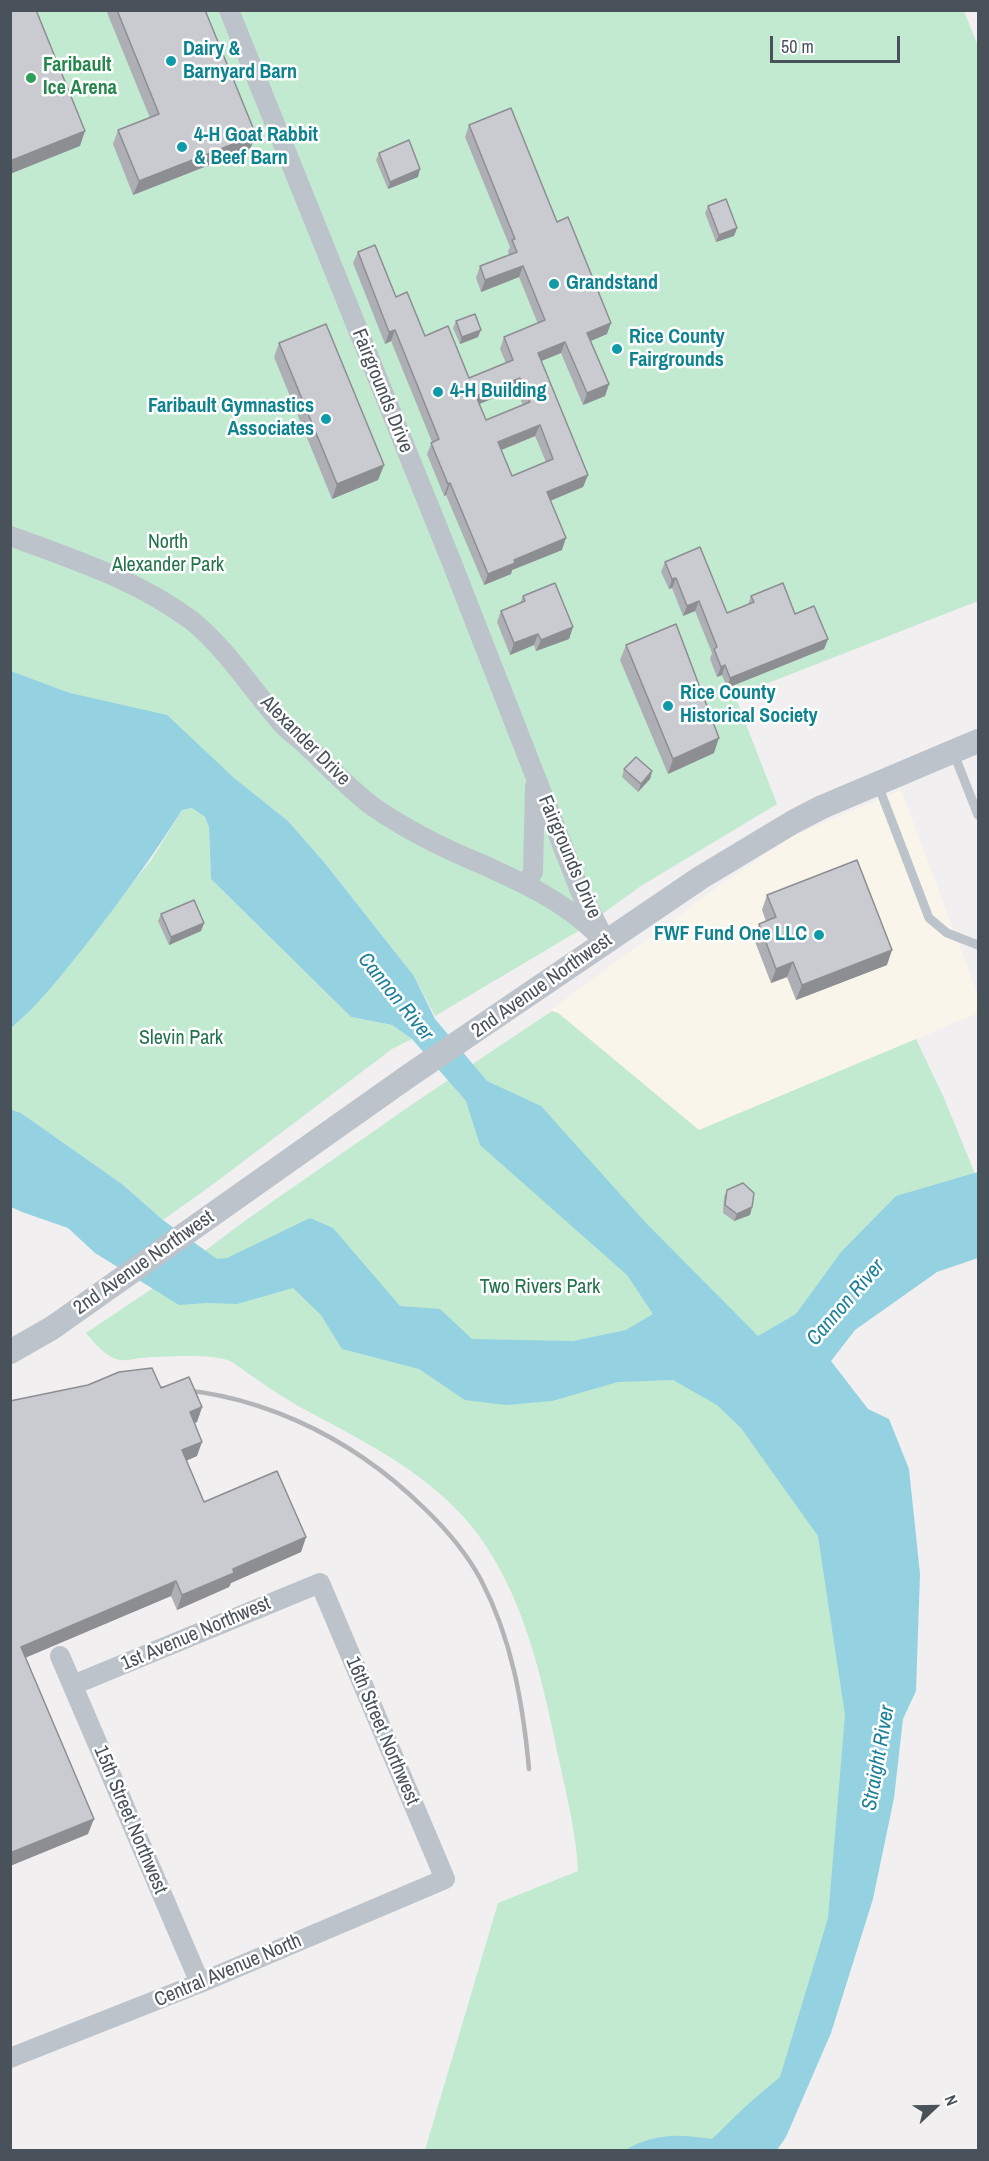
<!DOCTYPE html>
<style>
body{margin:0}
#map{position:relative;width:989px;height:2161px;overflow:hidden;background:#f1efef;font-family:"Archivo Narrow",sans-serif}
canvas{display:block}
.frame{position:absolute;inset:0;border:12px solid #49525a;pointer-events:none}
.north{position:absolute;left:905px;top:2077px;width:60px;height:60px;-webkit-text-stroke:4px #fff;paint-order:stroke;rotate:68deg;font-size:16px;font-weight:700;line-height:24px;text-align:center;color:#49525a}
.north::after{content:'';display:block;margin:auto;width:21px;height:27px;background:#49525a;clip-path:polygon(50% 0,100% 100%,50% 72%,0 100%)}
.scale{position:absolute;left:770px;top:36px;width:130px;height:27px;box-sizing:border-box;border:3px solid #49525a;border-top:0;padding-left:8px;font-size:18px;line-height:21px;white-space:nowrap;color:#49525a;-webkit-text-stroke:4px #fff;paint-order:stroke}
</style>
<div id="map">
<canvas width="989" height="2161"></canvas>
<div class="frame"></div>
<div class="north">N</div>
<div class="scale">50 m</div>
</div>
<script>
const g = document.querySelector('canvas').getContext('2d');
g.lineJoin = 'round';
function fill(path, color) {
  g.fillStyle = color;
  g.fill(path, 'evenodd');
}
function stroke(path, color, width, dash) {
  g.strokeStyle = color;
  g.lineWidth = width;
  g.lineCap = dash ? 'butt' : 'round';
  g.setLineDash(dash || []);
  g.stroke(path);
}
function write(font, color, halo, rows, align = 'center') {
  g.font = font + ' "Archivo Narrow",sans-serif';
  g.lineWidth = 5;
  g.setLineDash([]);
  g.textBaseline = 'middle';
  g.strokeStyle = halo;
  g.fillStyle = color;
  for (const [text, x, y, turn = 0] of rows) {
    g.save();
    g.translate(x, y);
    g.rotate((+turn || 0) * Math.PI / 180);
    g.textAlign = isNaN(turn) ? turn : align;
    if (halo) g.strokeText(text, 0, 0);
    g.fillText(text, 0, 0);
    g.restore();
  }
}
const commercial = new Path2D(`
 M901,790L978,995V1013L699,1130L559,1013H547L720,885L791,837Z`);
const green = new Path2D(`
 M11,11H964L978,46V601L735,696L777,804L641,886L580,930L435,1016L414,976L324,862L288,821L233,777L70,693L11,671Z
 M192,808L205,817L209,827L211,879L351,1017L392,1025L412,1039L392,1049L216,1182L163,1220L122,1184L21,1113L11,1109L10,1028L22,1019L152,859L182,810Z
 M552,1011L558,1013L699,1130L916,1039L944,1098L978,1181L786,1375L880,1765L758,2150H425L498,1903L578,1871C576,1833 567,1797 559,1760C541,1673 521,1576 457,1510C412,1464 354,1436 298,1406C281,1396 265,1385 249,1374C243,1370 236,1364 230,1361C209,1353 162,1357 139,1358C134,1359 127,1361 121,1360C108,1359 94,1343 86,1333L174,1274L246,1220L420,1099Z`);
const water = new Path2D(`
 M11,671L70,693L167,715L233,777L288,821L324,862L414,976L435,1019L487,1081L541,1106L646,1223L758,1336L796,1314L841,1252L896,1196L978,1172V1258L937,1272L855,1330L831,1361L868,1409L889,1419L909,1469L920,1574L916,1691L903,1719L894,1798L873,1899L831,2033L786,2137L777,2150H625C655,2133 679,2134 712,2139L747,2105L780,2077L828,1918L845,1715L818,1536L741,1428L717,1405L673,1380L618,1382L552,1401L506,1405L465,1400L419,1369L342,1349L321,1315L293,1288L237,1304L207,1303L179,1305L95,1253L68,1228L22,1212L11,1207L10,1109L21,1113L122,1184L163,1220L217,1259L227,1258L310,1218L333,1228L400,1306L440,1309L472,1339L573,1341L626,1330L653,1314L627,1275L480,1145L466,1101L412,1039L392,1025L351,1017L211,879L209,827L205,817L192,808L182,810C152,858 119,902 85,946C62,974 39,1005 11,1028Z`);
const service = new Path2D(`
 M954,754L978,815
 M878,785L929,918L947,933L978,945`);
const minor = new Path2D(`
 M229,10L450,558L581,893L606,942
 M10,536C73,559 137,580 191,620C225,647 250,687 278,719C286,730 298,737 308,747C330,768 350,790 375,808C407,830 443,848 479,863C521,882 562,900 595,932
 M526,885L533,872L535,786
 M60,1656L200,1983
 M10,2058L200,1983L445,1879L320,1583L73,1685`);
const tertiary = new Path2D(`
 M10,1352L52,1328L410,1075L700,878L793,822L822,807L978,741`);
const rail = new Path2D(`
 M143,1388C250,1387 350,1435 425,1509C447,1530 467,1554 481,1580C512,1639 523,1704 529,1769`);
const wall = new Path2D(`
 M106,10H205L256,135L250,149L133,195L113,144L118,130L150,118Z
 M469,125L557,222L607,334L591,341L609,384L605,396L583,405L561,353L541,361L588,475L583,487L550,500L562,550L512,570L511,574L484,585L446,495L444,496L427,454L432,442L391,341L385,344L353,263L358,252L396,297L425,336L469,378L506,363L500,349L504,337L538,324L519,277L481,292L476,278L480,266L509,255L508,251L510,247L465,137ZM516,389L523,405L486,420L479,404ZM535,436L546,462L512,476L501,450Z
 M379,153L418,177L388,189L376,160Z
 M708,206L737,228L734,236L716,242L705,213Z
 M456,321L478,337L460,344L453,328Z
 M279,343L384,465L378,480L332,499L274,357Z
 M665,562L727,613L748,605L751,596L795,614L828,639L824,649L727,688L722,675L717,677L710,659L712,653L695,611L683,616L672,588L669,589L661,572Z
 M523,596L573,627L569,639L536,651L534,645L510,655L497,622L501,611L520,603Z
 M626,645L714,753L668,774L620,660Z
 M624,769L652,771L650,779L638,792L622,777Z
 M767,895L887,965L796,1000L787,977L771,983L754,939L759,924L766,921L762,910Z
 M161,914L204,923L201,931L169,945L158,921Z
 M727,1190L752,1207L750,1215L734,1221L723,1213L724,1197Z
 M161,1388L202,1407L197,1422L195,1423L197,1456L186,1461L204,1502L306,1537L301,1552L231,1583L229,1587L177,1610L171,1596L25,1658L88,1834L10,1866V1401Z`);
const shadedWall = new Path2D(`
 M85,131L80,146L10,174V161Z
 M256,135L250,149L133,195L139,181Z
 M420,169L418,177L388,189L390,182Z
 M737,228L734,236L716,242L719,235Z
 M523,266L519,277L481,292L485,280Z
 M611,323L607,334L583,344L587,333Z
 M395,330L391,341L385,344L389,332Z
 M481,330L478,337L460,344L462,337Z
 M565,342L561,353L534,364L538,353Z
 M520,378L516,389L472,407L476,396Z
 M609,384L605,396L583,405L587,393Z
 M540,425L535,436L494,453L498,442Z
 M384,465L378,480L332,499L337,484Z
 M588,475L583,487L543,504L547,492Z
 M450,483L446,495L444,496L448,484Z
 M566,538L562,550L512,570L511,574L484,585L488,574L514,560Z
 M676,578L672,588L669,589L672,579Z
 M699,601L695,611L683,616L687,606Z
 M573,627L569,639L536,651L541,640Z
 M538,634L534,645L510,655L514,643Z
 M828,639L824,649L727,688L730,678Z
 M725,665L722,675L717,677L721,667Z
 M719,738L714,753L668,774L673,759Z
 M652,771L650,779L638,792L641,784Z
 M204,923L201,931L169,945L171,937Z
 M892,950L887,965L796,1000L802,985Z
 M793,962L787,977L771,983L776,969Z
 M752,1207L750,1215L734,1221L737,1214Z
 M202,1407L197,1422L185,1427L190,1412Z
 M202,1442L197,1456L176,1465L182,1450Z
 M306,1537L301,1552L231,1583L229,1587L177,1610L182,1595L233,1569Z
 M176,1581L171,1596L15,1662L21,1647Z
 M94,1819L88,1834L10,1866V1853Z`);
const building = new Path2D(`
 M10,10H36L85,131L10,161Z
 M117,10H205L256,135L139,181L118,130L159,114Z
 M511,108L557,222L568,217L611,323L587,333L609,384L587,393L565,342L538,353L588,475L547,492L566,538L514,560L515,563L488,574L450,483L448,484L431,443L439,439L395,330L389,332L358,252L375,245L396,297L407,292L425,336L448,326L469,378L513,360L504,337L545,320L523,266L485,280L480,266L517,252L512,240L515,239L469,125ZM520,378L530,402L486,420L476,396ZM540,425L553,459L512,476L498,442Z
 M409,140L420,169L390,182L379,153Z
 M726,199L737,228L719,235L708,206Z
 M475,314L481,330L462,337L456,321Z
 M326,324L384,465L337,484L279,343Z
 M700,547L727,613L754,602L751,596L783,583L795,614L814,606L828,639L730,678L725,665L721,667L714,649L717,647L699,601L687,606L676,578L672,579L665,562Z
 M555,583L573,627L541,640L538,634L514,643L501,611L525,601L523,596Z
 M676,624L719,738L673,759L626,645Z
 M636,757L652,771L641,784L624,769Z
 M857,860L892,950L802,985L793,962L776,969L759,924L776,917L767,895Z
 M194,900L204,923L171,937L161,914Z
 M743,1183L754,1193L752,1207L737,1214L725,1205L727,1190Z
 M152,1368L161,1388L189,1377L202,1407L190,1412L202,1442L182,1450L204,1502L277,1471L306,1537L233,1569L234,1573L182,1595L176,1581L21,1647L94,1819L10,1853V1401L88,1385L119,1372Z`);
const markers = [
 [171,61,6,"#0f9aa8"],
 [31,78,6,"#2e9e5b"],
 [182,147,6,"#0f9aa8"],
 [554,284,6,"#0f9aa8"],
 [617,349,6,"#0f9aa8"],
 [438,392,6,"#0f9aa8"],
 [326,419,6,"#0f9aa8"],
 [668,706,6,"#0f9aa8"],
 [819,935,6,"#0f9aa8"]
];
const cultureNames = [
 ["Dairy &",183,50],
 ["Barnyard Barn",183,73],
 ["4-H Goat Rabbit",194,136],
 ["& Beef Barn",194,159],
 ["Grandstand",566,284],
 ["Rice County",629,338],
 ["Fairgrounds",629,361],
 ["4-H Building",450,392],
 ["Faribault Gymnastics",314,407,"right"],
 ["Associates",314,430,"right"],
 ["Rice County",680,694],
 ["Historical Society",680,717],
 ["FWF Fund One LLC",807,935,"right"]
];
const leisureNames = [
 ["Faribault",43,66],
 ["Ice Arena",43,89]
];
const streetNames = [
 ["Fairgrounds Drive",382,391,68],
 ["Alexander Drive",305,741,45],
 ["Fairgrounds Drive",569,857,67],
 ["2nd Avenue Northwest",542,986,-35],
 ["2nd Avenue Northwest",144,1263,-35],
 ["1st Avenue Northwest",196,1634,-23],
 ["16th Street Northwest",382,1731,67],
 ["15th Street Northwest",130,1820,67],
 ["Central Avenue North",228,1971,-23]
];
const parkNames = [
 ["North",168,543],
 ["Alexander Park",168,566],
 ["Slevin Park",181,1039],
 ["Two Rivers Park",540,1288]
];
const waterNames = [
 ["Cannon River",395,997,51],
 ["Cannon River",846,1303,-49],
 ["Straight River",879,1758,-80]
];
fill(commercial, '#faf5ea');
fill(green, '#c2ead1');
fill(water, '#94d2e2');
stroke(service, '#bcc3ca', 9);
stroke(minor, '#bcc3ca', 20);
stroke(tertiary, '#bcc3ca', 24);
stroke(rail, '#b2b4b8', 4.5);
fill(wall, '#adafb4');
fill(shadedWall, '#8d8e92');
fill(building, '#c9cbd1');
stroke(building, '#8d8e92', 1.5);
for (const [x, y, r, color] of markers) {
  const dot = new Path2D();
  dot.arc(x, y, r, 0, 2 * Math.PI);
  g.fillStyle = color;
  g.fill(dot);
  stroke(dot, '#fff', 2);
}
write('bold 20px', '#0d838f', '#fff', cultureNames, 'left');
write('bold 20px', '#27864d', '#fff', leisureNames, 'left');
write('20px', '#49525a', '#fff', streetNames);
write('20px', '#22734a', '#fff', parkNames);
write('italic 21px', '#1d8099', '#fff', waterNames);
</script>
